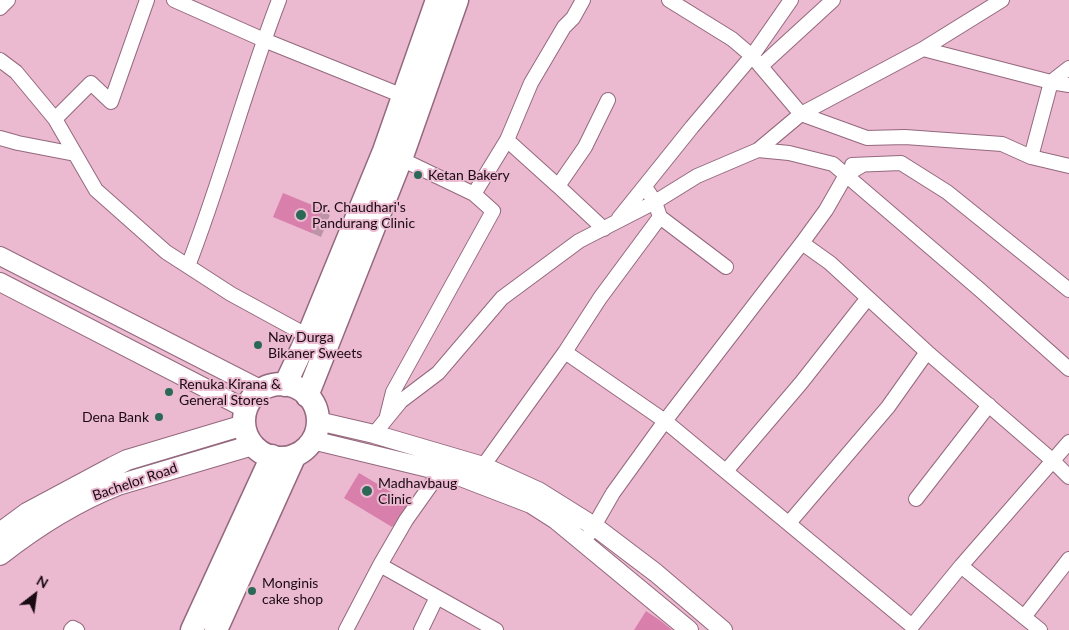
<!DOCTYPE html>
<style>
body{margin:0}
#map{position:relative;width:1069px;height:630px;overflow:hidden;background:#ebbad0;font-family:Lato,sans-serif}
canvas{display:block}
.north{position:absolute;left:10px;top:570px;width:50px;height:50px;-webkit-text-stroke:4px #ebbad0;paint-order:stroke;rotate:30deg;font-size:14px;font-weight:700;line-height:20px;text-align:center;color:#1a0a12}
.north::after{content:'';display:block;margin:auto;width:18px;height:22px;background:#1a0a12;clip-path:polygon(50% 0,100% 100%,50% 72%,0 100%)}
</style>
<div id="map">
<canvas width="1069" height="630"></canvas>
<div class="north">N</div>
</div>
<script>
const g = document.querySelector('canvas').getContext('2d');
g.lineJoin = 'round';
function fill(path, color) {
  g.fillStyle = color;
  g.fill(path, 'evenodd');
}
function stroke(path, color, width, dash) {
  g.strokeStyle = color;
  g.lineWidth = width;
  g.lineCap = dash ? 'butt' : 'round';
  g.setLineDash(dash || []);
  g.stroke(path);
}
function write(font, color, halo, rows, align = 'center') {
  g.font = font + ' Lato,sans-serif';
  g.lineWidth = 4;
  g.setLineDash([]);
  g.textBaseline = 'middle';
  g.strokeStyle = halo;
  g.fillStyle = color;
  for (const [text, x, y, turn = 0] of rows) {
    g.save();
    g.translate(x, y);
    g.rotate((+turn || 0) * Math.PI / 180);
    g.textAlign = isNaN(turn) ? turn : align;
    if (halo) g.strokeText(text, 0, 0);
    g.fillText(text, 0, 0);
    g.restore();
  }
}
const shadow = new Path2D(`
 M283,195L330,215L321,237L275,217Z
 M360,474L416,508L401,531L346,497Z`);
const building = new Path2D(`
 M283,193L322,209L312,233L273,217Z
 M359,473L408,502L392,527L344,498Z
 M646,611L661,621L672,630H634Z`);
const minor = new Path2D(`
 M174,0L264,40L403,96
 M0,8L8,0
 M923,49L1002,0
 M0,60L16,72L55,119L96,190L166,252L231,294L308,336
 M761,66L833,0
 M1069,68L1051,82L1031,157L1069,166
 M801,114L923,49L1051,82L1069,85
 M801,114L867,138L905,137L1002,144L1031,157
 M55,119L91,83L111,102L147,0
 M0,138L18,143L75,154
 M507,140L558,186
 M758,150L801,114L752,56L791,0
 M852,165L901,163L947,192L1069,290
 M645,187L655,202L697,176L758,150L789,153L833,164L979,289L1069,369
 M474,194L507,140L531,83L564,27L573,18L583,0
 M660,217L726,267
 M619,218L692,127L752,56L732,39L669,0
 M604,229L558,186L585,147L608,100
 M802,243L830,263L927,352L1052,460L1069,477
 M188,266C222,179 245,88 279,0
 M565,352L665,421L912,626L961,566L1040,630
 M387,416L393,392L493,211L474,194L401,159
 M374,434L401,401L438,373L502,298L579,241L655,202L660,217L600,298L565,352L483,466
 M726,471L801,383L867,299
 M916,499L989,405
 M789,523L888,407L927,352
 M590,533L613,493L665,421L802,243L826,210L846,175L861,166
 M380,565L496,630
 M961,566L1069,442
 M1024,617L1069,559
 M71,630L73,628L77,630
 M346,630L380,565L406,520L445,465
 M421,630L437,597`);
const tertiary = new Path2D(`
 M0,256L262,390
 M0,282L246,409
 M318,421L374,434L483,466L538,491L594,526L656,573L723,630
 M312,440L453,474L531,504L556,520L689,630`);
const secondary = new Path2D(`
 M0,533L27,513L113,467L127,460L244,425
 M0,555C37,526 75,502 118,485L253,445`);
const primary = new Path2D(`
 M244 421a37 37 0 1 1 74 0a37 37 0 1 1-74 0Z
 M285,385L308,336L384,151L437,0
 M307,396L401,159L457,0
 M192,630L272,456
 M216,630L295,455`);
const markers = [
 [418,175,5,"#2b6956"],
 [301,215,6,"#2b6956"],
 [258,345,5,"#2b6956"],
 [169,392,5,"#2b6956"],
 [159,417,5,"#2b6956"],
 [367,491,6,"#2b6956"],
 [252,591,5,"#2b6956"]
];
const poiNames = [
 ["Ketan Bakery",428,175],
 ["Dr. Chaudhari's",312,207],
 ["Pandurang Clinic",312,223],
 ["Nav Durga",268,337],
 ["Bikaner Sweets",268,353],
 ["Renuka Kirana &",179,384],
 ["General Stores",179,400],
 ["Dena Bank",149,417,"right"],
 ["Madhavbaug",378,483],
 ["Clinic",378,499],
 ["Monginis",262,583],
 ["cake shop",262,599]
];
const streetNames = [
 ["Bachelor Road",135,482,-19]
];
fill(shadow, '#0003');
fill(building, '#d87fab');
stroke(minor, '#94687d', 16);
stroke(tertiary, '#94687d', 20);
stroke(secondary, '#94687d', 22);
stroke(primary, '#94687d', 25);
stroke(minor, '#fff', 14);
stroke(tertiary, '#fff', 18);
stroke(secondary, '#fff', 20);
stroke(primary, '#fff', 22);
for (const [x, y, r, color] of markers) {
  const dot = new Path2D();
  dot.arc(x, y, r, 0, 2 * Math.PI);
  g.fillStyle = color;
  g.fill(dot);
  stroke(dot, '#ebbad0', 2);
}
write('14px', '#1a0a12', '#ebbad0', poiNames, 'left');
write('14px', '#1a0a12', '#ebbad0', streetNames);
</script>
